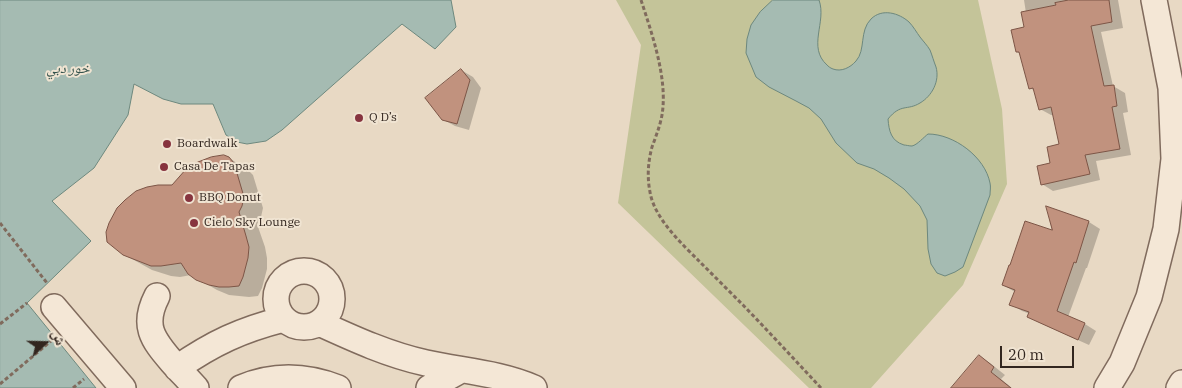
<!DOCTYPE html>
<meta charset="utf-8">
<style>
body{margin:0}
#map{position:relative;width:1182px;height:388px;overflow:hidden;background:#e8d9c4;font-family:"IBM Plex Serif","Noto Naskh Arabic",serif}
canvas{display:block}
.north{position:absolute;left:20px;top:318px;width:50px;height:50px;-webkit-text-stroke:4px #f0e4d2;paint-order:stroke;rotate:69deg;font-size:14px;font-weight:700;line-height:20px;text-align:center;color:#32261f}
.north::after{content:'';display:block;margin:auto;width:18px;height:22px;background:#32261f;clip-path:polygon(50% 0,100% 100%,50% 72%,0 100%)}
.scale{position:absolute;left:1000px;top:346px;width:74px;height:22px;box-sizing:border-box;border:2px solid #32261f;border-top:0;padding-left:6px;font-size:15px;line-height:18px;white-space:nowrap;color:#32261f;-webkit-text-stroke:4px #f0e4d2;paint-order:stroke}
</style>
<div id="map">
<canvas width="1182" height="388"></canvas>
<div class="north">ش</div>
<div class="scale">20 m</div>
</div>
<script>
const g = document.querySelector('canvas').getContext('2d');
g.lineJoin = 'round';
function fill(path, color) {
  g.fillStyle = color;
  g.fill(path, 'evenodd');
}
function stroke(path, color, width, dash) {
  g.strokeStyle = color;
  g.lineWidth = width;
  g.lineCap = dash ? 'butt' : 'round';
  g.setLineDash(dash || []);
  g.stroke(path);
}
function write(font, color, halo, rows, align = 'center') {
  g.font = font + ' "IBM Plex Serif","Noto Naskh Arabic",serif';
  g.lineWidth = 4;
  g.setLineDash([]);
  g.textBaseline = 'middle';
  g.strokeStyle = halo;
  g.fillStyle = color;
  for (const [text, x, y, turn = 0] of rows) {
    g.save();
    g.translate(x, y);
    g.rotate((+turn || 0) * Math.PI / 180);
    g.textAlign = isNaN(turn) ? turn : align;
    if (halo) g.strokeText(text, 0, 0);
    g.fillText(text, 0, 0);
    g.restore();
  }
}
const green = new Path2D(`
 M616,0H978L1002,109L1007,184L963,285L871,388H809L618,203L641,45Z`);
const water = new Path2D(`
 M0,0H451L456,27L435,49L402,24L282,130L266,141L247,144L237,142L226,135L213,104H181L163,99L134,84L128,115L94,168L52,201L91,241L27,303L96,388H0Z
 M773,0H819C827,22 807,47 827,65C828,66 830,68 833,69C841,72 850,68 856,61C866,50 859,31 871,19C882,8 899,13 909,22C913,26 917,33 920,37C923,41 927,45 930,50C932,55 934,62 936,67C940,81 932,96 920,103C907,111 901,103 888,119C889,131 891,141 904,145C906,145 909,146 912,146C917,145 924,137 928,134C954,134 985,157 990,183C991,187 990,191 990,195L963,267L955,272L945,276L937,273L931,264L928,249L927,220L920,206L904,189L889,178L874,169L857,163L836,143L821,119L809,108L796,101L769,87L756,77L746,53L747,39L751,25L760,12Z`);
const shadow = new Path2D(`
 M1024,0H1118L1123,28L1101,32L1113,86L1125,93L1128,112L1123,113L1131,155L1096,161L1100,180L1053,191L1042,184L1060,145L1054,115H1051L1040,109L1035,91L1030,88L1021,54L1017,52L1026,28V13Z
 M461,70L473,77L481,88L469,130L455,126L442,119Z
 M229,158L248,170L253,175L263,208L261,217L257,224L265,247L267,258V269L262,288L258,296L249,297L229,295L217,290L191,275L180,277L171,276L152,270L123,254L172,187Z
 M1048,208L1089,222L1100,229L1087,268H1086L1068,317L1085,324L1096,331L1089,345L1040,323L1029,317L1030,314L1022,311L1011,304L1015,292L1003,285L1053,232Z
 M979,356L990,363L1005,375L1001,379L1012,388H954Z`);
const building = new Path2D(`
 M1069,0H1109L1112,22L1091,26L1104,86L1114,85L1117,106L1112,107L1120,149L1085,155L1090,174L1041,185L1037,166L1050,163L1047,147L1059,144L1051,107L1039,110L1033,88L1029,89L1019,52H1016L1011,30L1024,27L1021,12L1056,5L1055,3Z
 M461,69L470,80L457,124L442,120L425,98Z
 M224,155L229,157L234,163L244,197L242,206L239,212L246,236L249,247L248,258L243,277L239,286L229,287H219L209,285L196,280L188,274L181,263L161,266H151L123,255L107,242L106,232L109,223L117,208L125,200L136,191L147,187L158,185H172L187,168L198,162L211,157Z
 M1046,206L1089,221L1076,263L1074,262L1057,311L1085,323L1078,340L1027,317L1029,312L1009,305L1015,290L1002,285L1009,265H1010L1025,221L1052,230Z
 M979,355L994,367L991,372L1011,388H951Z`);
const path = new Path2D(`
 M641,0C652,34 668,79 662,115C660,126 656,136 652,147C648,162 647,177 650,192C654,218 682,244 700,262C714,276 729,291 743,305C769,332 795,360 821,388
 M0,223L47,283
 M0,324L27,303
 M0,384L51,341
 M73,388L84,379`);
const minor = new Path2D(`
 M276 299a28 28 0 1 1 56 0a28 28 0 1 1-56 0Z
 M157,296C142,325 152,339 172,362C180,371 188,379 196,388
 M54,307L123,388
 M319,323C354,339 389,355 426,363C462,371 500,373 534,388
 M177,368C213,343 241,330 284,319
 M241,388C274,374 305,375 338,388
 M429,388L461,370
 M1107,388L1122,363L1149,297L1166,229L1174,159L1171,88L1154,0
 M1179,388L1182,383`);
const markers = [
 [359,118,5,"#87343f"],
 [167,144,5,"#87343f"],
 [164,167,5,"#87343f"],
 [189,198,5,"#87343f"],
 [194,223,5,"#87343f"]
];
const poiNames = [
 ["Q D’s",369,118],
 ["Boardwalk",177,144],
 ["Casa De Tapas",174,167],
 ["BBQ Donut",199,198],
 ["Cielo Sky Lounge",204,223]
];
const waterNames = [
 ["خور دبي",68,69]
];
fill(green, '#c4c499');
fill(water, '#a5bbb2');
stroke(water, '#6d887e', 1);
fill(shadow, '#0003');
fill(building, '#c1927e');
stroke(building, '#7c5546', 1);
stroke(minor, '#806b5d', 28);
stroke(path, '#806b5d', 3, [4, 2.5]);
stroke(minor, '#f4e7d6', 25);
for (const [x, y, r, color] of markers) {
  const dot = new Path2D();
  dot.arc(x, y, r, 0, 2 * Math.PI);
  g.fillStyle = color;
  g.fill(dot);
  stroke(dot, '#f0e4d2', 2);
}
write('12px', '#32261f', '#f0e4d2', poiNames, 'left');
write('italic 14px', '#30504a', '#f0e4d2', waterNames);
</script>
